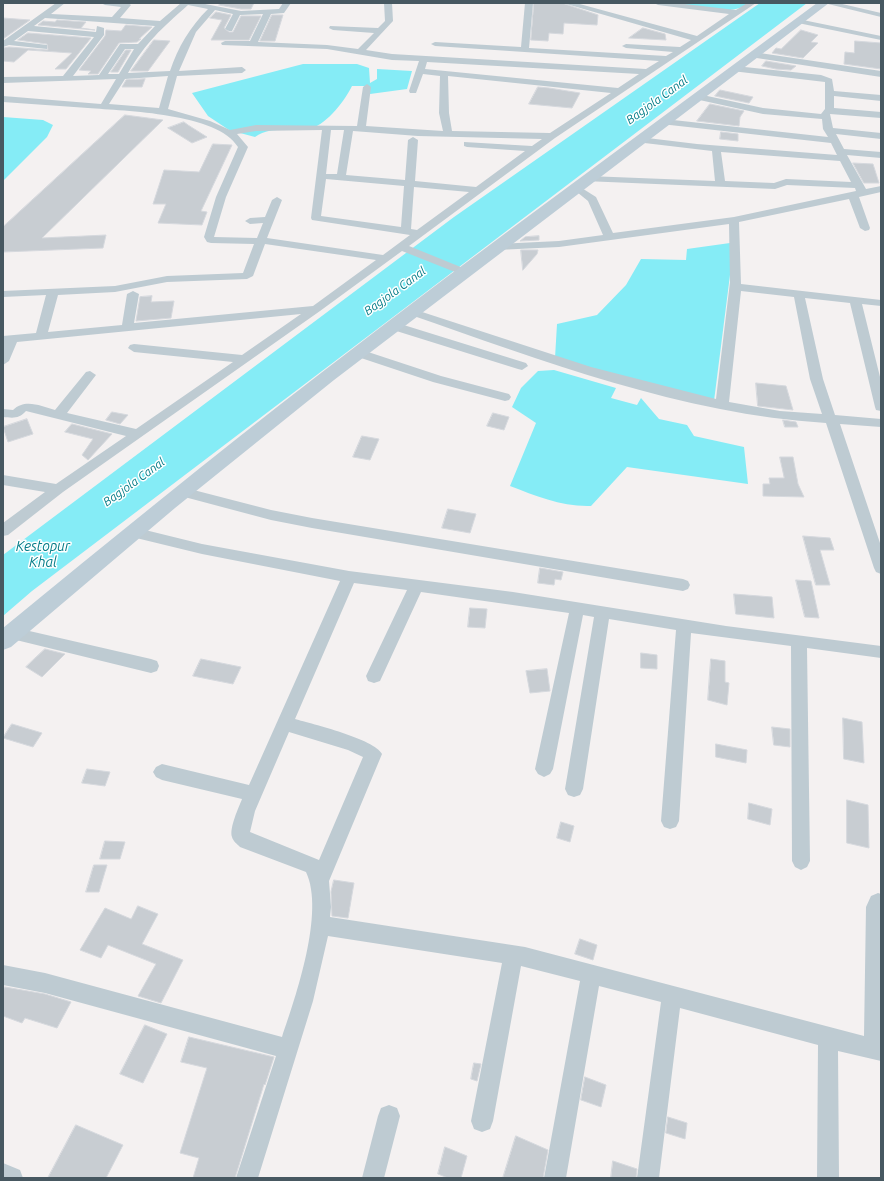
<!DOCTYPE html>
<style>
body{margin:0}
#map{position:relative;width:884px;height:1181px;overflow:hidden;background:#f4f1f1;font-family:Ubuntu,sans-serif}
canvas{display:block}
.frame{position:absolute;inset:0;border:4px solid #475861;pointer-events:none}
</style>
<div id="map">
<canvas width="884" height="1181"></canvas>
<div class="frame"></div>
</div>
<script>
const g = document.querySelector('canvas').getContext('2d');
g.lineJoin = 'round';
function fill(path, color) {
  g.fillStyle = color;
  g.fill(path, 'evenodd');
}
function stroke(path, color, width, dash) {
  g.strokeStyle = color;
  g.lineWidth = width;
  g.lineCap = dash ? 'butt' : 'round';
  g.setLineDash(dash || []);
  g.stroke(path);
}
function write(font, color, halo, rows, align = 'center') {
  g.font = font + ' Ubuntu,sans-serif';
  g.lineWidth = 3;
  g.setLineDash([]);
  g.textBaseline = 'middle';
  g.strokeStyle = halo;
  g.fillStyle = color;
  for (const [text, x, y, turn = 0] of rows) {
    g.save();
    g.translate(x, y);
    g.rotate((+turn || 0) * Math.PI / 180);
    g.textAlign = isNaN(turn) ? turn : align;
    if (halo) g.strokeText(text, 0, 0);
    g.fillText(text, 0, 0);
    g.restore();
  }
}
const water = new Path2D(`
 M682,3H749C733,16 702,8 682,6Z
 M760,3H807L32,591L3,616V555L454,217Z
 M303,64H357L369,68L370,83L377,79V69L412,71L407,89L370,94L367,86H352C346,99 327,124 312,128C293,133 272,125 255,137L229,130L208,116L192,93Z
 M3,117L43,120L53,125L47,137L3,181Z
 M730,243V275L714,401L555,358L557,324L597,315L626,285L641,259L686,260L687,249Z
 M554,370L616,388L611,398L637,405L641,398L659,419L687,425L694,436L744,447L748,484L627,467L591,506C562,507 536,496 510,486L536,423L512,407L521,388L538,371Z`);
const building = new Path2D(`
 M221,3H254L251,9H241L219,5Z
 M534,3H562L598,15L597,25L564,23L563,34L549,33L548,41L531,40Z
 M216,12L231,15L224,28L229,32H233L241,16H261L249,40H211L222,20L210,18Z
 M272,15H283L275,41H260Z
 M3,18L30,20L3,39Z
 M57,20L86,22L81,28L95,30L38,25L43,21L55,22Z
 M126,25L152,27L139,39H141L137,42L119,43L98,74H88L91,71L79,70L105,36L106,30L121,31Z
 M643,28L665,34L666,40L629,38Z
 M801,30L818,35L811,42L818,43L803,58L772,53L776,48L781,49Z
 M28,33L91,38L66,69H55L72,53L28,50L14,62L3,61V48L9,47L48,50L47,44L18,40Z
 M154,40L170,41L148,71H131Z
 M855,41L881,43V69L844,64L845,52L854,53Z
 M126,50H131L118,72H111Z
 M766,61L796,66L791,70L776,69L762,66Z
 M145,79L142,87H122L126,80Z
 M538,87L549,88L580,93L572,108L529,104Z
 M720,90L753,97L749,103L715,96Z
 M710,104L744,111L740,117L739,126L697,121Z
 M125,115L163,120L42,238L106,235L103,248L3,252V227Z
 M184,122L188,125L207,137L192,143L168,128Z
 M721,132L738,134V141L720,139Z
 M213,144L232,145L201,211L207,212L202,225L158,223L166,204H153L164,170L199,172Z
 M853,163L873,164L879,183H864Z
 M539,236V240L520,241L525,237Z
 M521,250H538L537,254L523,270Z
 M152,296L151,302L174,301L171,318L136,321L140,297Z
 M756,383L786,386L793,410L758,406Z
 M112,412L128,415L120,424L106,420Z
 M493,413L509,417L504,430L487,426Z
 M27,419L33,434L8,442L3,427Z
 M783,420L796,422L798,427H785Z
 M72,424L112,434L88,460L82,455L93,439L65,432Z
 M362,436L379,439L370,460L353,457Z
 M780,457H793L798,484L804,497L763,496V484H770L769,478H784Z
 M448,509L476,514L470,533L442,528Z
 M803,536L830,538L834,550H820L830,585H816Z
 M540,568L563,572L561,580L555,579L554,585L538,583Z
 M796,580L811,581L819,618L805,617Z
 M734,594L772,597L774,618L736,614Z
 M470,608L487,609L485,628L468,627Z
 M45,649L65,654L42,677L26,667Z
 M641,653L657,655V669L641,668Z
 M201,659L241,667L233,684L193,676Z
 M711,659L725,661V682L729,683L727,705L708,700Z
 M547,669L550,691L530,693L526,671Z
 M843,718L862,722L864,763L844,759Z
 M12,724L42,733L33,747L3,738Z
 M772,727L790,729V747L774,745Z
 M716,744L747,750L746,763L716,757Z
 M87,769L110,772L105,786L82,783Z
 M847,800L868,805L869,848L847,843Z
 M749,803L772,809L770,825L748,819Z
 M561,822L574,826L570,842L557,838Z
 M105,841L125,842L120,859H100Z
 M94,865H107L99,892H86Z
 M334,880L354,883L348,918L332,916L331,892Z
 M138,906L158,914L142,944L183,960L161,1003L138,996L156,964L108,945L101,958L80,950L105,908L131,919Z
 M580,939L597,945L593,960L575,954Z
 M5,987L45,994L71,1002L57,1028L25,1018L22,1023L3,1016V990Z
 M145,1025L167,1034L143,1083L120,1074Z
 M189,1037L274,1057L265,1085L264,1084L235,1178H193L199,1158L180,1153L207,1068L181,1062Z
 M474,1063L481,1064L477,1081L471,1079Z
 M585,1077L606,1085L601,1107L581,1100Z
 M668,1117L687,1123L685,1139L666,1133Z
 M76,1125L123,1145L106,1178H48Z
 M516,1136L548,1150L543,1178H503Z
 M445,1147L467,1156L461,1178H448L438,1174Z
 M613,1161L637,1169L636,1178H611Z`);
const street = new Path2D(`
 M56,3H65L51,14L112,17L121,7L105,5L101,3H128L131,5L120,18L160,21L181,3H200L241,11L279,9L283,3H291L284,13L271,14L258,42L327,45L358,49L374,33L333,30L329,28L330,26L378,28L385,21L384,3H392L393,21L366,50L392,54L646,69L659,61L435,46L431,44L435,42L521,47L525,3H533L529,48L666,56L673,52L626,48L622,46L626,44L680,47L691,40L563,3H576L697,36L729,14L658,5L654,3H676L736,10L747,3H756L555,138L409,246L468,270L470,272L468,274H460L402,251L320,311L63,492L8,535L3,536V523L45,492L3,485V475L56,484L126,436L26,411C19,419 13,418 3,417V409L13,410C25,398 41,406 55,410L86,372L90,371L96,375L67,413L136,429L233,362L134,352L128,348L130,345L134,344L242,355L301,314L17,342L9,361L3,365V336L36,333L46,295L3,297V291L115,286L167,276L243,273L254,244L211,243L207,242L204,237L216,197L238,147C218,113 125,111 88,108C60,106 31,104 3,102V96L101,104L116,79L3,83V77L63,76L94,37L28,31L14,41L47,45V49L9,45L3,47V41ZM188,5L208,9C190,27 178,47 170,71L128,73C146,42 161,29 188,5ZM215,10L233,14L225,29L229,31H232L240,15L263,14L250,41H225L221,43L222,45L327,49L392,60L419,61L409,91L410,93H416L423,74L440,76L439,113L443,131L366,126L371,87L367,84L363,87L357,126L256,125L230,130L210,121L168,109L177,76L242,73L246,70L242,67L179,71L196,32ZM45,18L155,26L138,44H120L99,75L73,76L104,35V28L97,26L96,32L34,26ZM125,49H134L119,74H108ZM427,62L639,74L618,88L425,69ZM168,76L159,108L109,104L125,79ZM448,76L611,93L550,133L452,131L449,113ZM322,130L311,218L312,220L410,235L383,255L267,238L282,200L277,197L272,200L265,217L250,218L245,221L250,224L263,223L257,238L214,237L226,197L248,147L237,134L256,131ZM331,130H344L337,174H326ZM353,131L418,136L542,139L532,146L464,142V146L467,147L525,151L476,187L415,181L418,140L413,137L408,140L405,180L346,175ZM326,179L404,186L401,227L321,216ZM414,187L469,192L417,230L411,229ZM265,244L376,260L313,306L134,323L139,294L133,291L127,294L122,325L48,332L58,295L115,292L167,282L247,279L253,276Z
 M824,3H838L881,13V17Z
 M798,19L881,36V40L798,23Z
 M753,52L881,71V77L750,57V53Z
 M735,66L821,75L832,79L834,91L881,95V101L834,96V108L881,112V118L830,114L833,128L881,133V139L836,134L844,149L881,152V158L847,155L866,189L881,186V192L859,197L870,228L869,230L865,231L860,228L849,199L739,222L741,284L881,300V306L862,304L881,381V411L876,410L875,407L850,303L805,298L823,379L835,415L881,419V427L840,424L881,546V574L876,572L874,568L826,423C682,414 543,361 408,314L406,312L412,309L416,310L591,367L716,399L730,282L729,224L559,247L497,250L492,247L497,244L559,241L603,235L588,201L572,188L577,185L596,197L613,233L734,217L856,191L855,188L787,185L775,189L584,181L583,179L588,176L715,181L712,151L636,142V138L639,137L697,144L837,155L831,143L661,124V120L664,119L828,137L823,129L822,119L763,114L695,99L694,97L698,94L763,108L821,114L825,109V82L732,71L731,69ZM721,152L840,161L851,182L786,179L774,183L725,181ZM741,291L794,297L810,379L822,414L780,411L729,402Z
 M394,322L526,363L528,366L522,370L518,369L390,329L388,326Z
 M359,349L441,376L509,394L511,397L509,400L505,401L433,382L355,356L353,353Z
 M182,487L271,510L312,518L683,579L688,581L690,585L688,589L683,591L312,528L271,520L177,495L175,492L177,489Z
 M133,527L202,544L349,571L513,592L726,626L881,646V658L807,648L810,861L807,867L801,870L795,867L792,861L791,646L691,633L679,821L676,827L670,829L664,827L661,821L676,630L609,619L583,789L580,795L574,797L568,795L565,789L594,617L583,615L553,769L550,774L544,777L538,774L535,769L569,613L421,592L380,681L374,683L368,681L366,676L407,590L354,583L295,719C312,724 375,739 382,754L329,881L331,907L330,917L525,947L864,1036L866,907L871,896L878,893L881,894V1061L838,1051L839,1178H817L818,1045L680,1008L659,1178H637L661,1002L599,986L566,1178H544L580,981L521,966L493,1121L490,1129L482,1132L474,1129L471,1121L502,963L328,936L313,1001L258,1178H236L276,1056L45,993L3,985V965L45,973L282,1037C296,996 325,912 306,872L240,847C237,844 233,841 232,837C229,828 239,807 242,799L162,780L156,777L153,772L156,767L162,764L249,785L340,581L202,554L128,536L126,532L128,528ZM289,732L348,750L363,757L319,860L250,832L255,811Z
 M12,627L151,659L157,661L159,666L157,671L151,673L12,639L7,637L4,633L7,629Z
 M389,1105L397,1108L400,1116L384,1178H362L378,1116L381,1108Z
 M3,1163L20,1170L23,1178H3Z`);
const secondary = new Path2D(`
 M817,3H829L334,380L175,508L11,647L3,650V628C108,542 213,456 321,373C484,247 651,126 817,3Z`);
const farWaternames = [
 ["Bagjola Canal",657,100,-36],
 ["Bagjola Canal",395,291,-36],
 ["Bagjola Canal",134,482,-36]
];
const waterNames = [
 ["Kestopur",43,546],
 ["Khal",43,562]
];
fill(water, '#85ecf6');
fill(building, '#c8cdd2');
stroke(building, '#d5d8dd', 1);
fill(street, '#becbd2');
fill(secondary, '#bdcdd7');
write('italic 12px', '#057d88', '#fff', farWaternames);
write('italic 14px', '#057d88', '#fff', waterNames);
</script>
